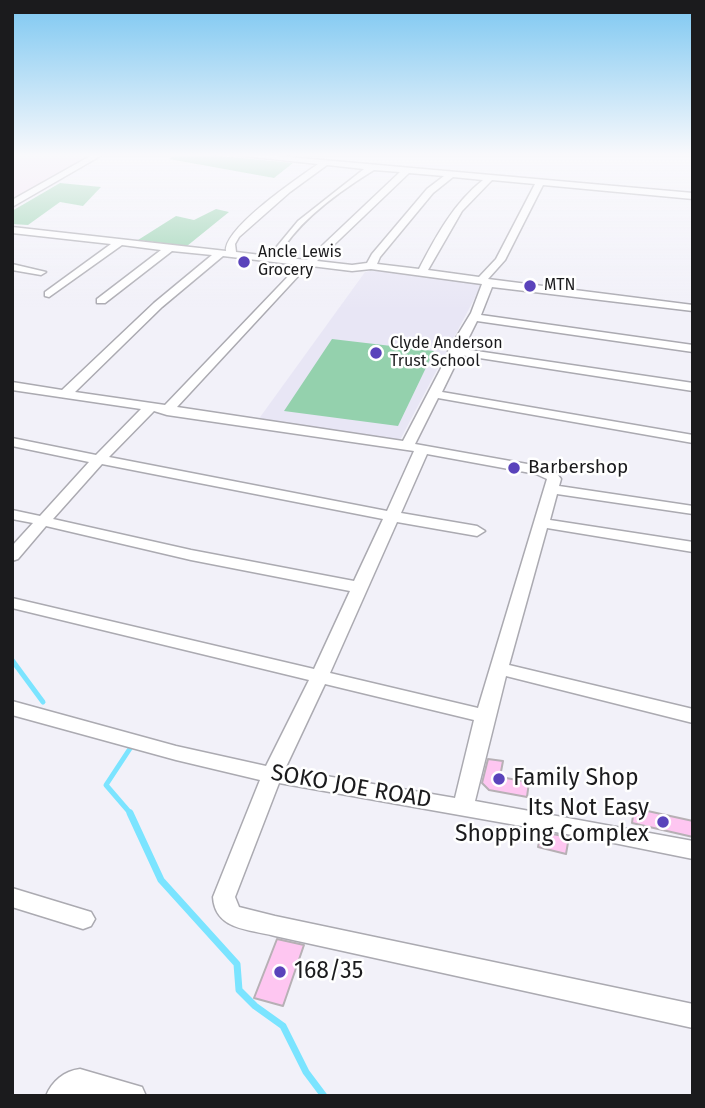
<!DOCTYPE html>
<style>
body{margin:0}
#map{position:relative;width:705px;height:1108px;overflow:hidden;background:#f2f1f9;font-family:"Fira Sans",sans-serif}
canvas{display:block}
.frame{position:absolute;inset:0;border:14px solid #1b1b1d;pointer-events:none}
</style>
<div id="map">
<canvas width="705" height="1108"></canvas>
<div class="frame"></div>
</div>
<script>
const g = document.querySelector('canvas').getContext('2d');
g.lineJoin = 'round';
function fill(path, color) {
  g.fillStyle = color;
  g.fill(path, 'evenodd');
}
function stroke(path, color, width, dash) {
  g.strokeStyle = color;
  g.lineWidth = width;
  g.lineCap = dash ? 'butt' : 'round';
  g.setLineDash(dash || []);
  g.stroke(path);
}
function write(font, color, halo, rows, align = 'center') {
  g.font = font + ' "Fira Sans",sans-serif';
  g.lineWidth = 5;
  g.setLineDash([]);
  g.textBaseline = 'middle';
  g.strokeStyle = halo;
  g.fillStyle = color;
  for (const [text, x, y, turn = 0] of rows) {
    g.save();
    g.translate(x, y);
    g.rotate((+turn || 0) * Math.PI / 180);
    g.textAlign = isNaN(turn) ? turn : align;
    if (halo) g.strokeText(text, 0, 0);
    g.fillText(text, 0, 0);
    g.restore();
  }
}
const commercial = new Path2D(`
 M12,155H93L12,200Z`);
const built = new Path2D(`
 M375,270L479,283L481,286L400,440L258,420L365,272Z`);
const green = new Path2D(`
 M176,155H211L293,163L274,178L169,159Z
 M60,183L101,187L83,206L60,202L28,225L12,224V211Z
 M216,209L229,212L187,246L138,240L176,216L194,220Z
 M332,339L434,351L398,426L284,411Z`);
const streamFar1 = new Path2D(`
 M12,660L43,702
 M129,746L131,747L106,785L131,814`);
const stream = new Path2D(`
 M130,813L161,880L237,964L239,990L255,1006L283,1026L306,1072L324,1096`);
const building = new Path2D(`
 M488,759L503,761L500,777L529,782L527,797L489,790L482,783Z
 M634,808L693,821V837L632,823Z
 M541,832L569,837L566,854L538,847Z
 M277,939L304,945L283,1006L254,998Z`);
const minor = new Path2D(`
 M92,155H102L12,207V200Z
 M235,155H266L693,193V199L543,185L505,260L488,279L693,305V311L492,287L481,315L693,345V352L477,321L463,349L693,383V391L460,355L442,392L693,435V443L438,398L415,444L544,467L555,471L561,479L559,486L693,506V514L557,494L550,520L693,542V552L547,528L509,665L693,709V723L506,676L475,801L693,841V859L589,838L279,783L235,897L239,907L275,916L693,1004V1028L275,936C248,929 215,930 213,897L260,780L176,760L12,715V701L176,746L266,766L309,680L12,608V598L314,669L350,591L191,560L46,526L18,559L12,561V546L33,523L12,519V510L40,516L89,462L12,446V438L96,455L141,409L12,390V382L62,390L154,303L212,255L172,251L105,303H97V299L161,250L122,245L49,297L45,296V292L111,244L12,233V227L226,251C224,228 298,178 318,164ZM327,165L364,169L298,221L269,256L236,252L235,244L239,237L290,192ZM374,170L400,172L307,260L278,257C297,221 340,191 374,170ZM409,173L444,176L427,189L372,254L367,263L352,265L317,261ZM453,177L483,180C454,203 436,236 419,269L377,264L380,257L433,193ZM492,180L535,184L496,259L479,277L428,270L462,211ZM223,256L299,265L165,405L75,392L162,307ZM311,266L352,271L371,269L482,284L471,313L448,351L449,353L403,441L177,407L301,273ZM154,411L167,415L414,451L387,511L109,457ZM427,454L536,474L547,479L478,708L330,673L397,522L477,536L485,531L477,526L401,513ZM102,464L383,519L354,581L191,550L53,519ZM325,684L474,720L455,798L285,769Z
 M12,264L46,272L41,275L12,270Z
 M12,888L91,912L95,919L91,926L83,929L12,907Z
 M80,1069L142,1087L146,1096H46C52,1081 64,1071 80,1069Z`);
const markers = [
 [244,262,7,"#5a43bb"],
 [530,286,7,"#5a43bb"],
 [376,353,7,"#5a43bb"],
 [514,468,7,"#5a43bb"],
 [499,779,7,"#5a43bb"],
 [663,822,7,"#5a43bb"],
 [280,972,7,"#5a43bb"]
];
const farPoinames = [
 ["Ancle Lewis",258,253],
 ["Grocery",258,271],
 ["MTN",544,286],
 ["Clyde Anderson",390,344],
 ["Trust School",390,362]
];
const poiNames = [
 ["Barbershop",528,468]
];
const nearPoinames = [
 ["Family Shop",513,779],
 ["Its Not Easy",649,809,"right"],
 ["Shopping Complex",649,835,"right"],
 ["168/35",294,972]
];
const nearStreetnames = [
 ["SOKO JOE ROAD",351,787,10]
];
fill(commercial, '#f4e2f3');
fill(built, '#e8e6f5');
fill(green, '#94d1ad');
stroke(streamFar1, '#7be4ff', 5);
stroke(stream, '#7be4ff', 7);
fill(building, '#fec6f1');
stroke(building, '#b7b0b5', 2);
stroke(minor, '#abaab1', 3);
fill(minor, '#fff');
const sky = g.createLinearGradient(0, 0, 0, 310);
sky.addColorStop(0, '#7cc7f1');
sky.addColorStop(0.5, '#f9f9fc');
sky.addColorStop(1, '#f9f9fc00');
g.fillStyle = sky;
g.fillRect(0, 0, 705, 310);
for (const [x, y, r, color] of markers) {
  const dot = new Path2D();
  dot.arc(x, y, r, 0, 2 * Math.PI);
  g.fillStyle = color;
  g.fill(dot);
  stroke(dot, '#fff', 2.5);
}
write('16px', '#1b1b1d', '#fff', farPoinames, 'left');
write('19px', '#1b1b1d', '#fff', poiNames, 'left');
write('23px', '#1b1b1d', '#fff', nearPoinames, 'left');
write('23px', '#1b1b1d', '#fff', nearStreetnames);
</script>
